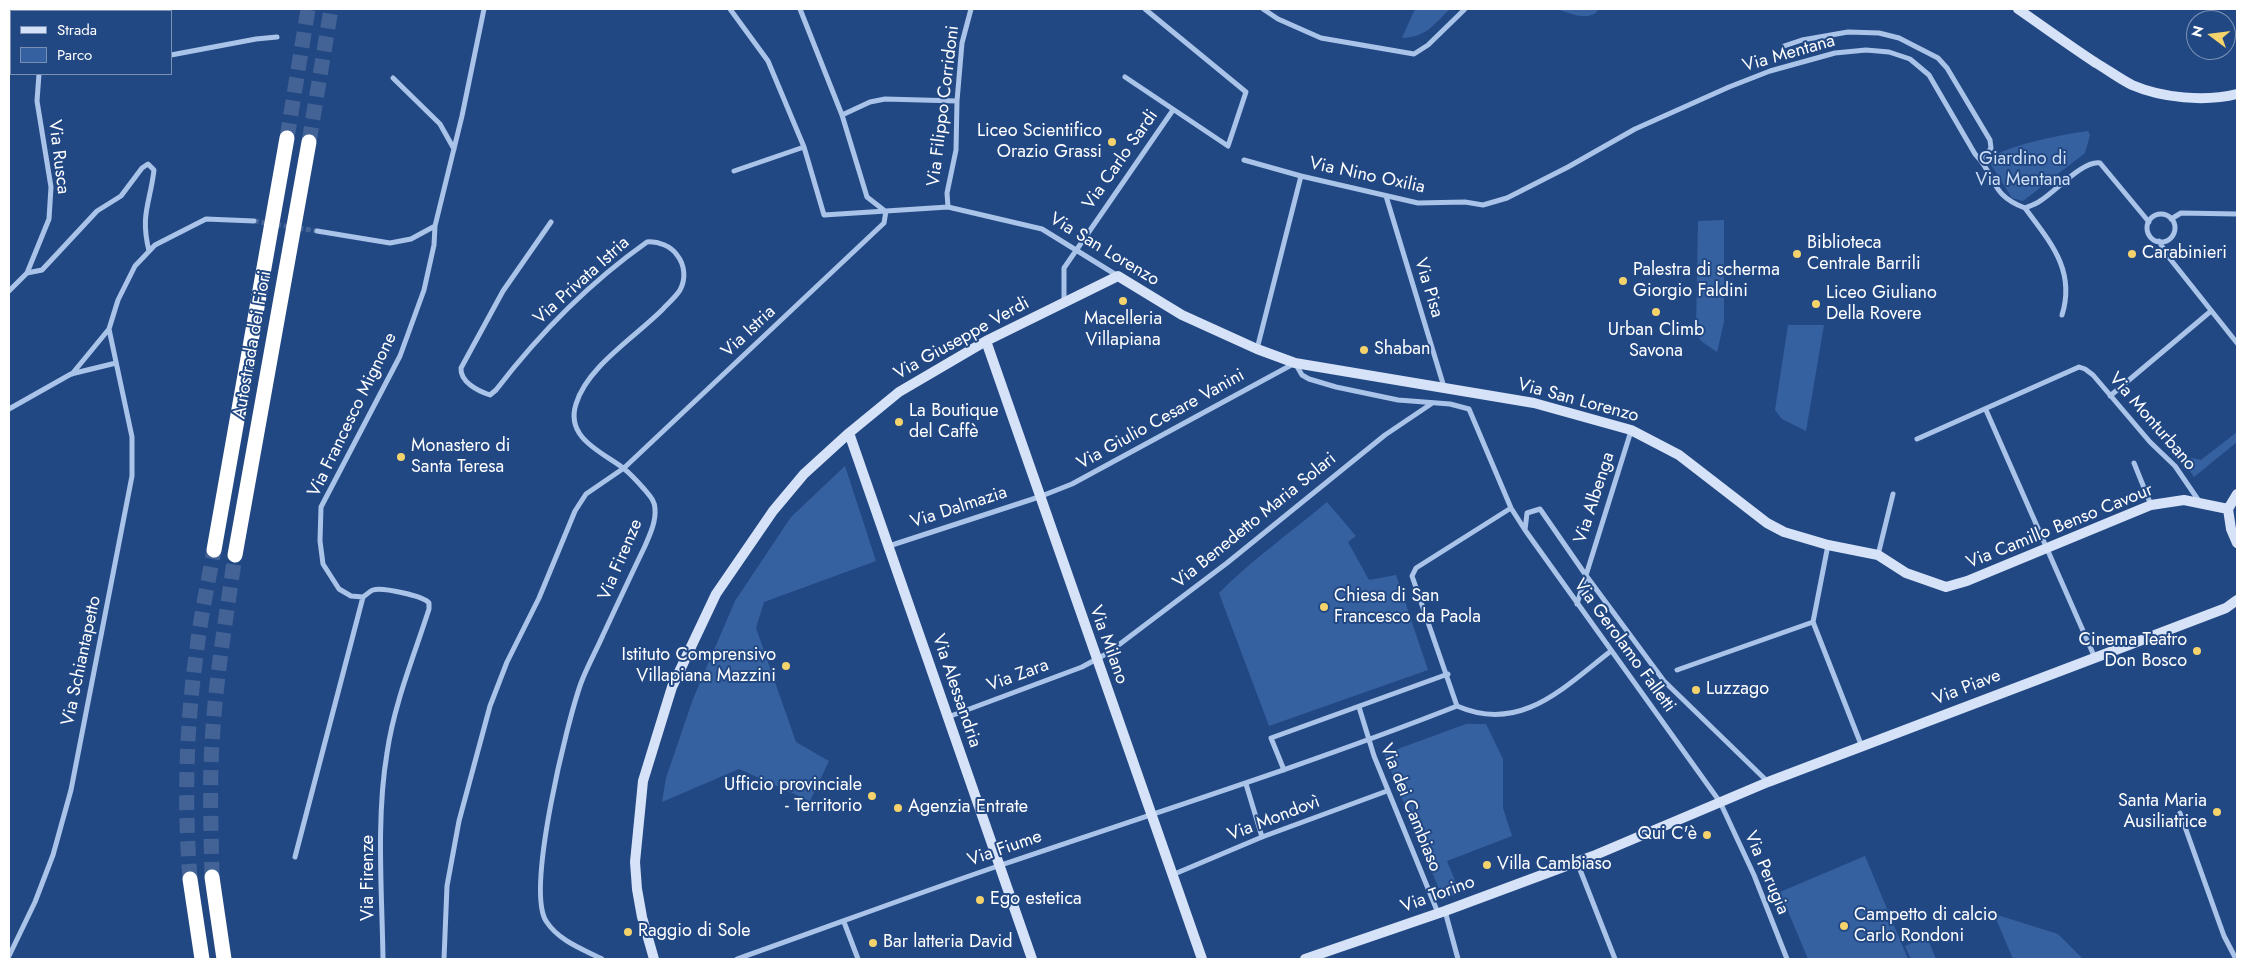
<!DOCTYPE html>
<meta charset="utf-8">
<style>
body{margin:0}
#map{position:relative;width:2246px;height:968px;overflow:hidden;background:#224884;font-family:Jost,sans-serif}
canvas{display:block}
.frame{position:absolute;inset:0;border:10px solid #fff;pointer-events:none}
.legend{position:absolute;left:10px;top:10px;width:162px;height:65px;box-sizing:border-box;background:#224884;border:1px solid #7a91b5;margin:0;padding:6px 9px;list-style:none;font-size:15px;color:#fff}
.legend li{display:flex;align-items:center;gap:10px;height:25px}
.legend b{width:25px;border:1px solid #7a91b5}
.north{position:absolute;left:2186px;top:10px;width:50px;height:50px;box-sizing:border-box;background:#224884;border:1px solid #7a91b5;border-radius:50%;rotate:285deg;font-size:14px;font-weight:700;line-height:20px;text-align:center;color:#fff}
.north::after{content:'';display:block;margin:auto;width:18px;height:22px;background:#f4d36c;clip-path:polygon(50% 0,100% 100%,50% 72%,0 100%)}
</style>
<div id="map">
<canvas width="2246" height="968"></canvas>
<div class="frame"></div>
<ul class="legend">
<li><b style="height:6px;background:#d5e2f7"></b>Strada</li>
<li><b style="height:14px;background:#3661a0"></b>Parco</li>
</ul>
<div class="north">N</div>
</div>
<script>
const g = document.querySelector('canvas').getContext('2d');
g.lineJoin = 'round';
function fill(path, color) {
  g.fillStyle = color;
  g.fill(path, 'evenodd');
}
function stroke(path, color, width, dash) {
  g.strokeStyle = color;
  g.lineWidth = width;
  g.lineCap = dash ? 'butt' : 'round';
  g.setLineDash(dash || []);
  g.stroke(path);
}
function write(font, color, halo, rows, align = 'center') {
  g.font = font + ' Jost,sans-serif';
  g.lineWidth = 4;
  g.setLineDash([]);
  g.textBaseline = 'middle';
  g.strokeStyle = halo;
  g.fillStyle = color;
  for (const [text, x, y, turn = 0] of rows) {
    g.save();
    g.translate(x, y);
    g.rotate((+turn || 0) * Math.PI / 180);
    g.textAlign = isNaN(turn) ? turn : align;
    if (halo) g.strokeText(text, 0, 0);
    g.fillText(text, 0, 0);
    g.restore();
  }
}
const green = new Path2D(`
 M1415,9H1450C1433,25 1427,37 1402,38Z
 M1557,9H1599C1590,23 1569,13 1557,9Z
 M2088,131L2090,135L2085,153L2023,201L2012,198L1988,160C2002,146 2065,134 2088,131Z
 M1724,220V322L1717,352L1701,341L1696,333L1698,221Z
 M1788,325H1824L1806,431L1782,419L1775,410Z
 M2237,432V442L2194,477L2184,463L2191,458L2201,460Z
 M845,466L876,561L764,602L756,628L796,742L829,761L810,801L739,769L662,802L666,778L693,699L735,601L791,517Z
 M1327,502L1356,536L1348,542L1369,580L1396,575L1428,670L1269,726L1219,593C1252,560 1291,532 1327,502Z
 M1466,724H1486L1503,759V808L1512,836L1447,861L1460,893L1443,899L1384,754Z
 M1865,856L1908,959H1808L1780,892Z
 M1994,914L2058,934L2083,959H2013Z
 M1927,937L1936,959H1911L1905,946Z`);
const streetTunnel = new Path2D(`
 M254,221L317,231`);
const highwayTunnel = new Path2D(`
 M287,138L308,9
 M309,142L331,9
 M212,877C211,827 209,778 213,728C217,670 227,612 235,555
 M190,879C184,802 186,725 197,648C201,615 208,583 214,550`);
const street = new Path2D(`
 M49,9L52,11
 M730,9L768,61L804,147L824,215L948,207L1042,229L1118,276
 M800,9L842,115L867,197L885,211
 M1263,9L1278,19L1321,38L1414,54L1428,45L1465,9
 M16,11L18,9
 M9,44L11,29
 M1784,46L1802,40L1848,32L1879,33L1899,38L1938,58L1947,68L1990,140L1991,148L1982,161
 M171,55L256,39L277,37
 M1125,77L1228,146L1246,92L1145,9
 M393,78L440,124L454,149
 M842,115L870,102L885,99L957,101
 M1244,160L1301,176L1418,203L1465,202L1483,205L1507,198L1568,167L1635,129L1729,87L1770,71L1835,53L1866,50L1889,52L1910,59L1929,75L1975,154C1998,178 1989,194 2025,208C2030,206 2036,204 2040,201C2055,192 2083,160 2100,163L2149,222
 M734,171L804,147
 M1386,196L1444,387
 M948,207L947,193L956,150L957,101L962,43L971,9
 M2025,208C2050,242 2076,270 2062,315
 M2147 228a14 14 0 1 1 28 0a14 14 0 1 1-28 0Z
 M2171,219L2181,213L2237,214
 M551,222L503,291L461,368C460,382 478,391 490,395L496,390C539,334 589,283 647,242C658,241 671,246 677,255C685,265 686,279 680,290C676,297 667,304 662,310C635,337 587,367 576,404C565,438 602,452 623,468C631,474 638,482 645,490C650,496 655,501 655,509C656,522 650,534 645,546C631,575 617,605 603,635C596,651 587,667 581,683C567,722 526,889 546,921C559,941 582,949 602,959
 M317,231L390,243L411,239L435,226L462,116L484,9
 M2159,241L2167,255L2237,343
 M27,273L42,270L97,211L121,196L142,168L148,164L154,170C150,204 140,214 149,251
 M9,291L27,273L49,219L51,187L37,101L39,74
 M1064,301V268L1173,110
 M1257,349L1301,176
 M72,374L109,329
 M2110,396L2211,311
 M9,409L71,374L116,363
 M1986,410L2095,658
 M1917,439L2079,367L2085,369L2093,375L2150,442L2175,466L2199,501
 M2134,463L2151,505
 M1828,545L1813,622L1862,747
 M889,546L1039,497L1072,484L1295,363L1302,375L1309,379L1336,387L1398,400L1450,404L1469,409L1511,508L1525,530
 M1878,555L1893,494
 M363,597L351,596L339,589L323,564L320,541L321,507L400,356L424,290L434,245L435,226
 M1577,604L1631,431
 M1677,670L1813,622
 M1457,706L1412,576L1416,568L1511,508
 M1457,706C1521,734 1564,687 1611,651
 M1359,707L1374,756L1438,913
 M948,717L1082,667L1108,653L1227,563L1385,435L1431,404
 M1284,770L1271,738L1448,674
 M1768,782L1664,681L1585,574L1540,509L1527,513L1525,530L1720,802L1754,875L1787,959
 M1246,784L1262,837
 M2180,813L2224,936L2236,959
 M295,857L363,597C366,595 370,591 373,590C382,587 424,596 429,603V609C414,656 394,704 387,753C376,819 382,892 383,959
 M1577,862L1615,959
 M1172,875L1262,837L1387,791
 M1445,911L1458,959
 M844,922L858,959
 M9,956L35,902L53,855L71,790L132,476V437L109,329L118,300L135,266L155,245L206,219L254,221
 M444,959L447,886L459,821L490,706L507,662L539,598L575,511L586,494L624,468L884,223L886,211
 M737,959C825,928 913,895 1001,865C1154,813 1307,765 1457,706`);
const secondary = new Path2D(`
 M2018,9C2044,27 2070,46 2096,63C2108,70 2120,79 2132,85C2162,98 2205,102 2237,94
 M986,341L1202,959
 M849,433L1032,959
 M2237,494L2228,509L2231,529L2237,543
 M654,959L642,917L637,889L635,862L643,781L672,687L716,594L773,511L804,474L849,433L899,392L986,341L1118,276L1182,315L1257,349L1295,363L1534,403L1631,430L1679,455L1767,523L1784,532L1828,545L1878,555L1906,573L1946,587L1967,581L2151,505L2184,500L2228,509
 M1305,959L1445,911L1593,856L1768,782L2226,608L2237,600`);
const highway = new Path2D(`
 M214,550L287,138
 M235,555L309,142
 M212,877L224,959
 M190,879L202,959`);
const markers = [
 [1112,142,5,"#f4d36c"],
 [1797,254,5,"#f4d36c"],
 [2132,254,5,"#f4d36c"],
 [1623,281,5,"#f4d36c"],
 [1123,301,5,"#f4d36c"],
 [1816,304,5,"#f4d36c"],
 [1656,312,5,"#f4d36c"],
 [1364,350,5,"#f4d36c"],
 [899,422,5,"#f4d36c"],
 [401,457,5,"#f4d36c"],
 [1324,607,5,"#f4d36c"],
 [2197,651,5,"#f4d36c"],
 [786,666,5,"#f4d36c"],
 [1696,690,5,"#f4d36c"],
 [872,796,5,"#f4d36c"],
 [898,808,5,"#f4d36c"],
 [2217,812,5,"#f4d36c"],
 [1707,835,5,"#f4d36c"],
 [1487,865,5,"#f4d36c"],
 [980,900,5,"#f4d36c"],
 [1844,926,5,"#f4d36c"],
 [628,932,5,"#f4d36c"],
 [873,943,5,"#f4d36c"]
];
const streetNames = [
 ["Via Mentana",1789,54,-16],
 ["Via Filippo Corridoni",944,106,-83],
 ["Via Rusca",58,157,83],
 ["Via Carlo Sardi",1121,160,-55],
 ["Via Nino Oxilia",1367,176,12],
 ["Via San Lorenzo",1104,250,31],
 ["Via Privata Istria",582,281,-42],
 ["Via Pisa",1428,288,73],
 ["Via Istria",749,332,-43],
 ["Via Giuseppe Verdi",962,339,-29],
 ["Autostrada dei Fiori",253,345,-80],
 ["Via San Lorenzo",1578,401,15],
 ["Via Francesco Mignone",353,415,-64],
 ["Via Giulio Cesare Vanini",1161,420,-29],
 ["Via Monturbano",2152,422,49],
 ["Via Albenga",1595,498,-72],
 ["Via Dalmazia",959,508,-18],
 ["Via Benedetto Maria Solari",1255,521,-39],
 ["Via Camillo Benso Cavour",2060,527,-22],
 ["Via Firenze",621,560,-67],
 ["Via Milano",1108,645,70],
 ["Via Gerolamo Falletti",1624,646,54],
 ["Via Schiantapetto",82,661,-78],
 ["Via Zara",1018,676,-20],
 ["Via Piave",1967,688,-21],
 ["Via Alessandria",956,691,71],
 ["Via dei Cambiaso",1410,808,68],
 ["Via Mondovì",1274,819,-21],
 ["Via Fiume",1005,849,-19],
 ["Via Perugia",1766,873,67],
 ["Via Firenze",369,878,-90],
 ["Via Torino",1438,895,-20]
];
const poiNames = [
 ["Liceo Scientifico",1102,132,"right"],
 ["Orazio Grassi",1102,153,"right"],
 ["Biblioteca",1807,244],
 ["Centrale Barrili",1807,265],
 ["Carabinieri",2142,254],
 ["Palestra di scherma",1633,271],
 ["Giorgio Faldini",1633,292],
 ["Liceo Giuliano",1826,294],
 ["Della Rovere",1826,315],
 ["Macelleria",1123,320,"center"],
 ["Villapiana",1123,341,"center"],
 ["Urban Climb",1656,331,"center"],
 ["Savona",1656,352,"center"],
 ["Shaban",1374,350],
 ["La Boutique",909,412],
 ["del Caffè",909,433],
 ["Monastero di",411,447],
 ["Santa Teresa",411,468],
 ["Chiesa di San",1334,597],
 ["Francesco da Paola",1334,618],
 ["Cinema Teatro",2187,641,"right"],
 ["Don Bosco",2187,662,"right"],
 ["Istituto Comprensivo",776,656,"right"],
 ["Villapiana Mazzini",776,677,"right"],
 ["Luzzago",1706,690],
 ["Ufficio provinciale",862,786,"right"],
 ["- Territorio",862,807,"right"],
 ["Santa Maria",2207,802,"right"],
 ["Ausiliatrice",2207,823,"right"],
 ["Agenzia Entrate",908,808],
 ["Qui C'è",1697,835,"right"],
 ["Villa Cambiaso",1497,865],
 ["Ego estetica",990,900],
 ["Campetto di calcio",1854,916],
 ["Carlo Rondoni",1854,937],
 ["Raggio di Sole",638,932],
 ["Bar latteria David",883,943]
];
const parkNames = [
 ["Giardino di",2023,160],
 ["Via Mentana",2023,181]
];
fill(green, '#3661a0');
stroke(streetTunnel, '#436396', 5, [5, 2.5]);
stroke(highwayTunnel, '#436396', 15, [15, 8]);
stroke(street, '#aac3e8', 5);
stroke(secondary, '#d5e2f7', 10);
stroke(highway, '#fff', 15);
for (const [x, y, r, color] of markers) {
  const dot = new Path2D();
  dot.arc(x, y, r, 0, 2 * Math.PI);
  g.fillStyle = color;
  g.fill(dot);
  stroke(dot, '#224884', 2);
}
write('18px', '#fff', '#224884', streetNames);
write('18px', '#fff', '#224884', poiNames, 'left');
write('18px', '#cedff6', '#224884', parkNames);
</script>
